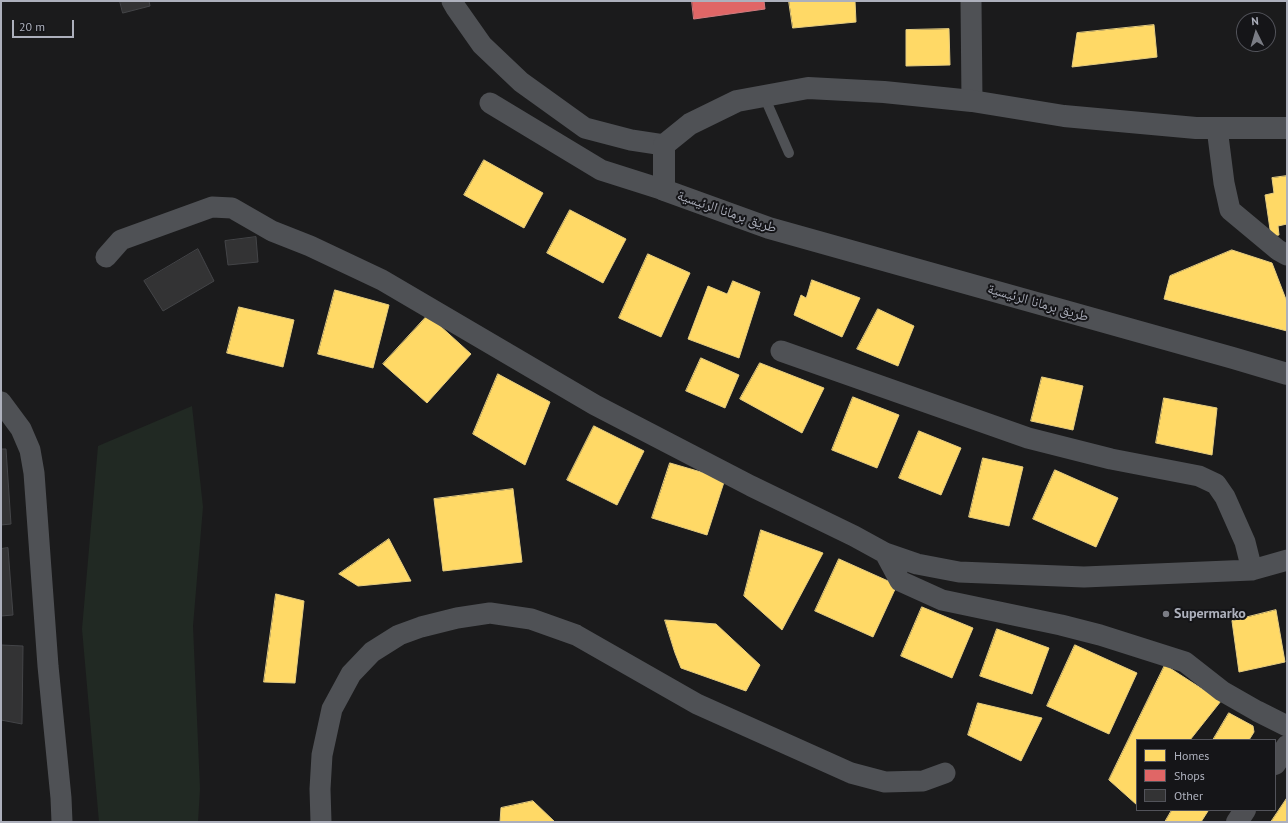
<!DOCTYPE html>
<meta charset="utf-8">
<style>
body{margin:0}
#map{position:relative;width:1288px;height:823px;overflow:hidden;background:#1b1b1c;font-family:"PT Sans",sans-serif}
canvas{display:block}
.frame{position:absolute;inset:0;border:2px solid #adb0bc;pointer-events:none}
.legend{position:absolute;left:1136px;top:739px;width:140px;height:72px;box-sizing:border-box;background:#151518;border:1px solid #52535a;margin:0;padding:5px 7px;list-style:none;font-size:12px;color:#adb0bc}
.legend li{display:flex;align-items:center;gap:8px;height:20px}
.legend b{width:20px;border:1px solid #52535a}
.north{position:absolute;left:1236px;top:12px;width:40px;height:40px;box-sizing:border-box;background:#151518;border:1px solid #52535a;border-radius:50%;rotate:355deg;font-size:11px;font-weight:700;line-height:16px;text-align:center;color:#adb0bc}
.north::after{content:'';display:block;margin:auto;width:14px;height:18px;background:#7a7c84;clip-path:polygon(50% 0,100% 100%,50% 72%,0 100%)}
.scale{position:absolute;left:12px;top:20px;width:62px;height:18px;box-sizing:border-box;border:2px solid #adb0bc;border-top:0;padding-left:5px;font-size:12px;line-height:14px;white-space:nowrap;color:#adb0bc;-webkit-text-stroke:3px #151518;paint-order:stroke}
</style>
<div id="map">
<canvas width="1288" height="823"></canvas>
<div class="frame"></div>
<ul class="legend">
<li><b style="height:11px;background:#ffd966"></b>Homes</li>
<li><b style="height:11px;background:#e06666"></b>Shops</li>
<li><b style="height:11px;background:#333334"></b>Other</li>
</ul>
<div class="north">N</div>
<div class="scale">20 m</div>
</div>
<script>
const g = document.querySelector('canvas').getContext('2d');
g.lineJoin = 'round';
function fill(path, color) {
  g.fillStyle = color;
  g.fill(path, 'evenodd');
}
function stroke(path, color, width, dash) {
  g.strokeStyle = color;
  g.lineWidth = width;
  g.lineCap = dash ? 'butt' : 'round';
  g.setLineDash(dash || []);
  g.stroke(path);
}
function write(font, color, halo, rows, align = 'center') {
  g.font = font + ' "PT Sans","Noto Naskh Arabic",sans-serif';
  g.lineWidth = 4;
  g.setLineDash([]);
  g.textBaseline = 'middle';
  g.strokeStyle = halo;
  g.fillStyle = color;
  for (const [text, x, y, turn = 0] of rows) {
    g.save();
    g.translate(x, y);
    g.rotate((+turn || 0) * Math.PI / 180);
    g.textAlign = isNaN(turn) ? turn : align;
    if (halo) g.strokeText(text, 0, 0);
    g.fillText(text, 0, 0);
    g.restore();
  }
}
const green = new Path2D(`
 M192,406L203,507L193,626L200,789L198,822H99L82,629L98,446Z`);
const homes = new Path2D(`
 M789,1H855L856,22L793,28Z
 M1154,25L1157,57L1072,67L1077,33Z
 M949,29L950,65L906,66V30Z
 M484,160L543,193L524,228L464,195Z
 M1287,176V224L1278,226L1279,235L1271,236L1265,195L1274,193L1272,178Z
 M570,210L626,239L603,283L547,253Z
 M1232,250L1272,263L1287,302V331L1164,299L1170,276Z
 M648,254L690,273L661,337L619,318Z
 M812,280L860,298L842,337L794,315L801,295L806,298Z
 M733,281L760,292L739,358L688,339L708,286L727,294Z
 M335,290L389,305L373,368L318,354Z
 M239,307L294,320L283,367L227,353Z
 M878,309L914,326L898,366L857,349Z
 M428,315L471,354L427,403L383,364Z
 M701,358L739,375L725,408L686,391Z
 M760,363L824,388L802,433L740,399Z
 M498,374L550,402L525,465L473,434Z
 M1042,377L1083,386L1073,430L1031,421Z
 M853,397L899,415L877,468L832,450Z
 M1164,398L1217,408L1212,455L1156,443Z
 M594,426L644,451L617,505L567,480Z
 M919,431L961,448L941,495L899,478Z
 M983,458L1023,467L1009,526L969,517Z
 M670,463L725,479L707,535L652,518Z
 M1055,470L1118,498L1096,547L1033,519Z
 M513,489L522,562L443,571L434,499Z
 M761,530L823,553L782,630L744,596Z
 M389,539L411,581L358,586L339,574Z
 M839,559L897,585L873,637L815,611Z
 M276,594L304,601L295,683L264,682Z
 M922,607L973,628L952,678L901,656Z
 M1276,610L1285,662L1239,672L1232,621Z
 M665,620L716,624L760,665L746,691L681,668L675,653Z
 M997,629L1049,648L1032,694L980,676Z
 M1075,645L1137,673L1109,734L1047,706Z
 M1165,665L1221,701L1190,740H1137V805L1109,780Z
 M978,703L1042,718L1021,761L968,735Z
 M1229,713L1253,726L1254,732L1249,740H1213Z
 M1287,798V822H1271Z
 M533,801L555,822H500L501,808Z
 M1172,810H1206L1208,811L1201,822H1165Z`);
const shops = new Path2D(`
 M692,1H764L765,9L694,19Z`);
const building = new Path2D(`
 M120,1H149L150,6L123,13Z
 M256,237L258,262L228,265L225,241Z
 M198,249L214,281L163,311L144,281Z
 M1,449H6L11,524L1,525Z
 M8,548L13,615L1,616V549Z
 M1,645L23,646L22,724L1,720Z`);
const service = new Path2D(`
 M764,96L789,153`);
const minor = new Path2D(`
 M452,1L456,8L482,45L521,82L585,128L631,140L664,145
 M971,1L972,101
 M490,103L601,170L664,190
 M1217,128L1224,183L1230,210L1278,250L1287,255
 M106,257L121,240L212,207L232,208L272,231L310,246L382,280L595,405L751,486L854,536L885,553L917,564L959,572L1084,577L1252,570L1287,560
 M781,351L1028,438L1111,459L1199,476L1216,484L1225,497L1245,542L1252,570
 M1,402L21,429L30,450L34,473L48,666L61,798L62,822
 M885,553L900,581L942,600L1061,625L1100,635L1185,662L1222,691L1257,711L1287,726
 M321,822L320,789L322,755L332,709L351,674L372,652L399,635L421,627L457,618L490,613L531,619L576,635L697,704L851,773L885,782L923,781L945,773`);
const tertiary = new Path2D(`
 M1287,128H1196L1064,116L972,101L884,92L808,88L737,101L690,124L664,145V190L769,228L1233,358L1287,374`);
const secondary = new Path2D(`
 M1275,764L1287,746
 M1237,822L1245,810`);
const markers = [
 [1166,614,4,"#7a7c84"]
];
const streetNames = [
 ["طريق برمانا الرئيسية",727,212,19],
 ["طريق برمانا الرئيسية",1038,303,16]
];
const poiNames = [
 ["Supermarko",1174,614]
];
fill(green, '#212923');
fill(homes, '#ffd966');
stroke(homes, '#e6cd80', 1);
fill(shops, '#e06666');
stroke(shops, '#d17c80', 1);
fill(building, '#333334');
stroke(building, '#444548', 1);
stroke(service, '#4f5155', 10);
stroke(minor, '#4f5155', 21);
stroke(tertiary, '#4f5155', 22);
stroke(secondary, '#4e4f53', 22);
for (const [x, y, r, color] of markers) {
  const dot = new Path2D();
  dot.arc(x, y, r, 0, 2 * Math.PI);
  g.fillStyle = color;
  g.fill(dot);
  stroke(dot, '#151518', 1.5);
}
write('14px', '#adb0bc', '#151518', streetNames);
write('bold 14px', '#adb0bc', '#151518', poiNames, 'left');
</script>
